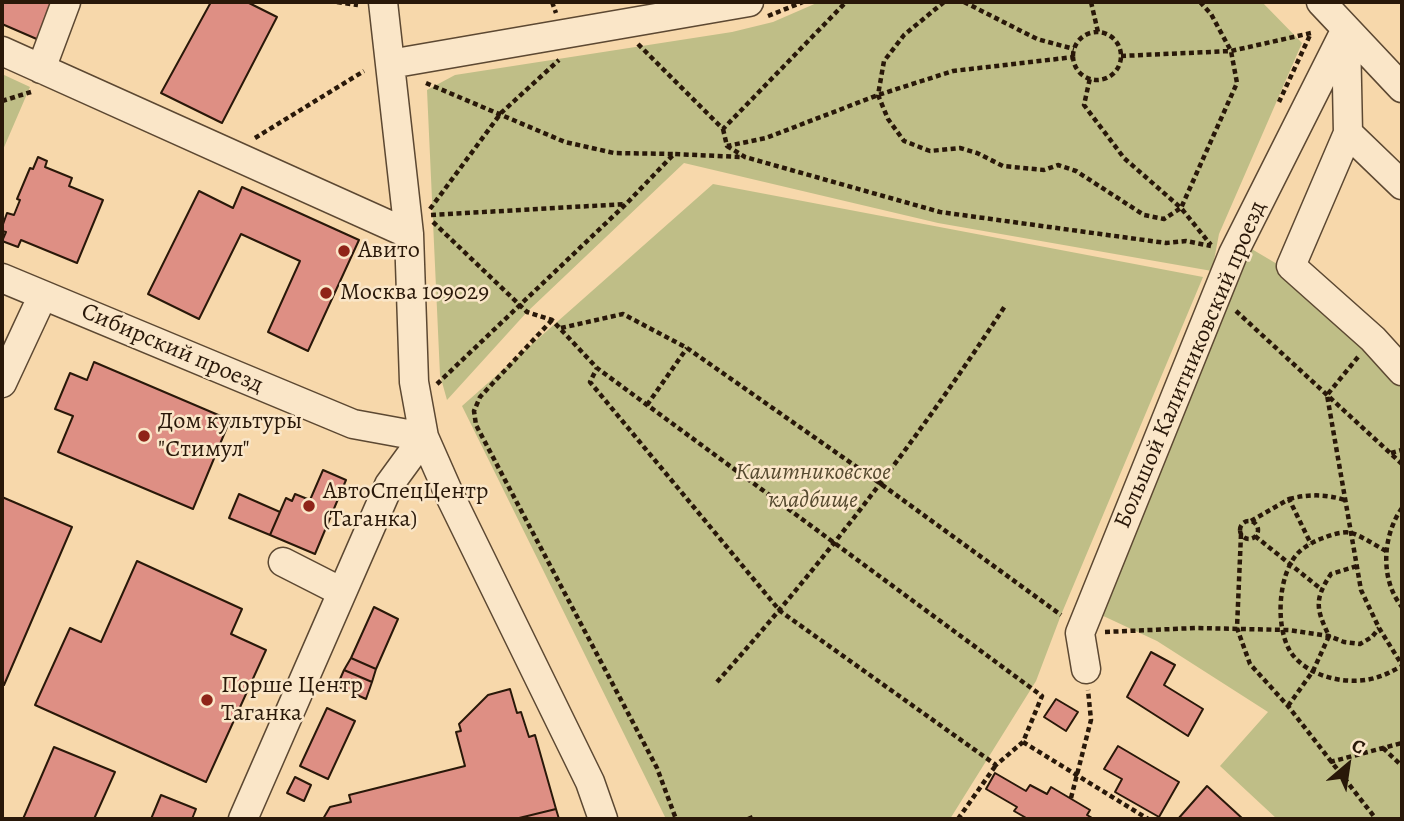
<!DOCTYPE html>
<meta charset="utf-8">
<style>
body{margin:0}
#map{position:relative;width:1404px;height:821px;overflow:hidden;background:#f7d8ab;font-family:Alegreya,serif}
canvas{display:block}
.frame{position:absolute;inset:0;border:4px solid #291809;pointer-events:none}
.north{position:absolute;left:1313px;top:730px;width:70px;height:70px;-webkit-text-stroke:5px #fae6c8;paint-order:stroke;rotate:29deg;font-size:19px;font-weight:700;line-height:28px;text-align:center;color:#291809}
.north::after{content:'';display:block;margin:auto;width:24px;height:32px;background:#291809;clip-path:polygon(50% 0,100% 100%,50% 72%,0 100%)}
</style>
<div id="map">
<canvas width="1404" height="821"></canvas>
<div class="frame"></div>
<div class="north">С</div>
</div>
<script>
const g = document.querySelector('canvas').getContext('2d');
g.lineJoin = 'round';
function fill(path, color) {
  g.fillStyle = color;
  g.fill(path, 'evenodd');
}
function stroke(path, color, width, dash) {
  g.strokeStyle = color;
  g.lineWidth = width;
  g.lineCap = dash ? 'butt' : 'round';
  g.setLineDash(dash || []);
  g.stroke(path);
}
function write(font, color, halo, rows, align = 'center') {
  g.font = font + ' Alegreya,serif';
  g.lineWidth = 5;
  g.setLineDash([]);
  g.textBaseline = 'middle';
  g.strokeStyle = halo;
  g.fillStyle = color;
  for (const [text, x, y, turn = 0] of rows) {
    g.save();
    g.translate(x, y);
    g.rotate((+turn || 0) * Math.PI / 180);
    g.textAlign = isNaN(turn) ? turn : align;
    if (halo) g.strokeText(text, 0, 0);
    g.fillText(text, 0, 0);
    g.restore();
  }
}
const green = new Path2D(`
 M819,2H1262L1302,43L1219,234L1212,271L938,223L684,163L527,312L447,400L440,375L427,90L455,75L732,32L773,22Z
 M2,74L30,87L2,152Z
 M713,184L1203,277L1061,615L1036,681L950,819H666L462,406Z
 M1250,248L1294,274L1402,385V819H1277L1220,766L1268,712L1157,641L1099,614Z`);
const building = new Path2D(`
 M2,2H54L39,40L2,24Z
 M211,2H247L277,17L222,123L161,93Z
 M38,157L47,161L45,167L72,178L69,186L103,200L77,263L21,240L18,247L2,241L6,232L2,231V227L7,213L14,215L20,200L17,199L30,168L33,169Z
 M242,187L359,240L308,351L268,332L300,261L241,234L199,319L148,294L199,191L233,208Z
 M94,362L230,420L193,509L58,452L73,416L55,409L70,373L87,380Z
 M323,470L346,480L315,554L270,535L286,498L292,501L295,494L310,500Z
 M239,494L280,512L270,535L229,518Z
 M2,497L72,527L4,685L2,684Z
 M137,561L242,609L231,634L266,650L206,782L35,705L70,628L101,642Z
 M374,607L398,619L376,669L351,658Z
 M1151,652L1175,665L1164,685L1203,709L1188,736L1127,697Z
 M351,658L376,669L372,682L344,670Z
 M344,670L372,682L366,699L337,686Z
 M510,689L517,713L521,712L529,737L535,735L556,809L515,819H323L330,807L351,802L349,795L465,766L456,732L461,731L459,724L488,695Z
 M1056,699L1078,712L1066,731L1044,717Z
 M327,708L355,721L328,779L300,766Z
 M1118,746L1179,782L1159,817L1115,792L1122,779L1104,769Z
 M54,747L115,772L94,819H23Z
 M995,773L1026,791L1030,785L1047,794L1051,787L1090,810L1087,815L1094,819H1028L1014,811L1017,807L986,789Z
 M295,777L311,785L304,801L287,793Z
 M1207,786L1243,819H1178Z
 M161,795L196,809L192,819H151Z
 M556,809L559,819H515Z`);
const path = new Path2D(`
 M337,2L358,5
 M552,2L556,13
 M944,2L904,35L884,61L878,95L888,119L904,141L930,151L960,148L977,153L1003,166L1044,170L1058,165L1076,171L1144,215L1164,219L1181,208L1124,158L1084,105L1090,78
 M964,2L1037,39L1074,49
 M1091,2L1098,32
 M1200,2L1211,14L1231,51L1237,83L1181,208L1211,245
 M768,16L803,2
 M1073 56a24 24 0 1 1 48 0a24 24 0 1 1-48 0Z
 M638,44L723,129L846,2
 M1121,56L1231,51L1311,33L1279,102
 M426,83L565,142L614,153L674,154
 M2,101L31,92
 M723,129L727,146L766,138L878,95L953,71L1074,57
 M255,138L364,71
 M727,146L745,157L940,212L1166,243L1186,241L1211,246
 M430,209L501,113L559,60
 M431,215L626,204
 M433,222L527,312L552,320L597,368L1042,696L1023,742L996,765L780,611L590,382L597,368
 M1236,311L1402,464
 M552,320L480,397L474,411L476,425L657,768L676,819
 M561,328L623,314L687,348L881,484L1061,615
 M1358,357L1327,395L1361,590L1379,628L1402,665
 M437,384L626,204L674,154L741,157
 M647,405L687,348
 M1391,453L1402,450
 M1289,499C1309,494 1325,494 1345,500
 M1402,508C1382,536 1380,580 1402,607
 M1251,521L1289,499L1311,544
 M1240 530a9 9 0 1 1 18 0a9 9 0 1 1-18 0Z
 M1241,534L1237,628L1250,664L1288,706L1376,819
 M1255,536L1321,589
 M1386,551C1375,545 1363,537 1352,533C1345,531 1333,534 1326,537C1316,540 1305,546 1298,553C1278,574 1275,626 1290,651C1306,677 1350,687 1378,677C1386,675 1394,670 1402,666
 M1105,632L1195,628L1289,630L1329,636L1344,642L1360,644L1372,637L1379,628
 M717,682C823,563 918,439 1005,306
 M1288,706L1313,671L1329,636C1316,609 1314,599 1331,574L1357,566
 M1023,742L1148,819
 M1383,748L1402,766
 M1330,762L1402,743
 M1071,798L1091,720L1088,690
 M748,819L753,817
 M958,819L996,765`);
const minor = new Path2D(`
 M383,2L409,234L414,382L424,437L450,496L590,782L603,819
 M1321,2L1402,88
 M1346,35L1348,133L1291,266L1373,339L1402,371
 M2,51L409,234
 M390,64L749,2
 M41,69L66,2
 M1348,133L1402,185
 M2,278L353,424L424,437
 M2,383L43,295
 M283,562L342,592
 M1086,669L1080,633L1233,254L1346,29
 M243,819L389,485L424,437`);
const markers = [
 [344,251,7,"#8f2418"],
 [326,293,7,"#8f2418"],
 [144,436,7,"#8f2418"],
 [309,506,7,"#8f2418"],
 [207,700,7,"#8f2418"]
];
const poiNames = [
 ["Авито",358,251],
 ["Москва 109029",340,293],
 ["Дом культуры",158,422],
 ["\"Стимул\"",158,450],
 ["АвтоСпецЦентр",323,492],
 ["(Таганка)",323,520],
 ["Порше Центр",221,686],
 ["Таганка",221,714]
];
const streetNames = [
 ["Сибирский проезд",172,349,23],
 ["Большой Калитниковский проезд",1191,365,-67]
];
const parkNames = [
 ["Калитниковское",813,473],
 ["кладбище",813,501]
];
fill(green, '#bfbe87');
fill(building, '#de8f84');
stroke(building, '#291809', 2);
stroke(minor, '#5c4832', 31);
stroke(path, '#291809', 4.5, [5, 3.5]);
stroke(minor, '#fae6c8', 28);
for (const [x, y, r, color] of markers) {
  const dot = new Path2D();
  dot.arc(x, y, r, 0, 2 * Math.PI);
  g.fillStyle = color;
  g.fill(dot);
  stroke(dot, '#fae6c8', 2.5);
}
write('24px', '#291809', '#fae6c8', poiNames, 'left');
write('24px', '#291809', '#fae6c8', streetNames);
write('italic 24px', '#564a2f', '#fae6c8', parkNames);
</script>
